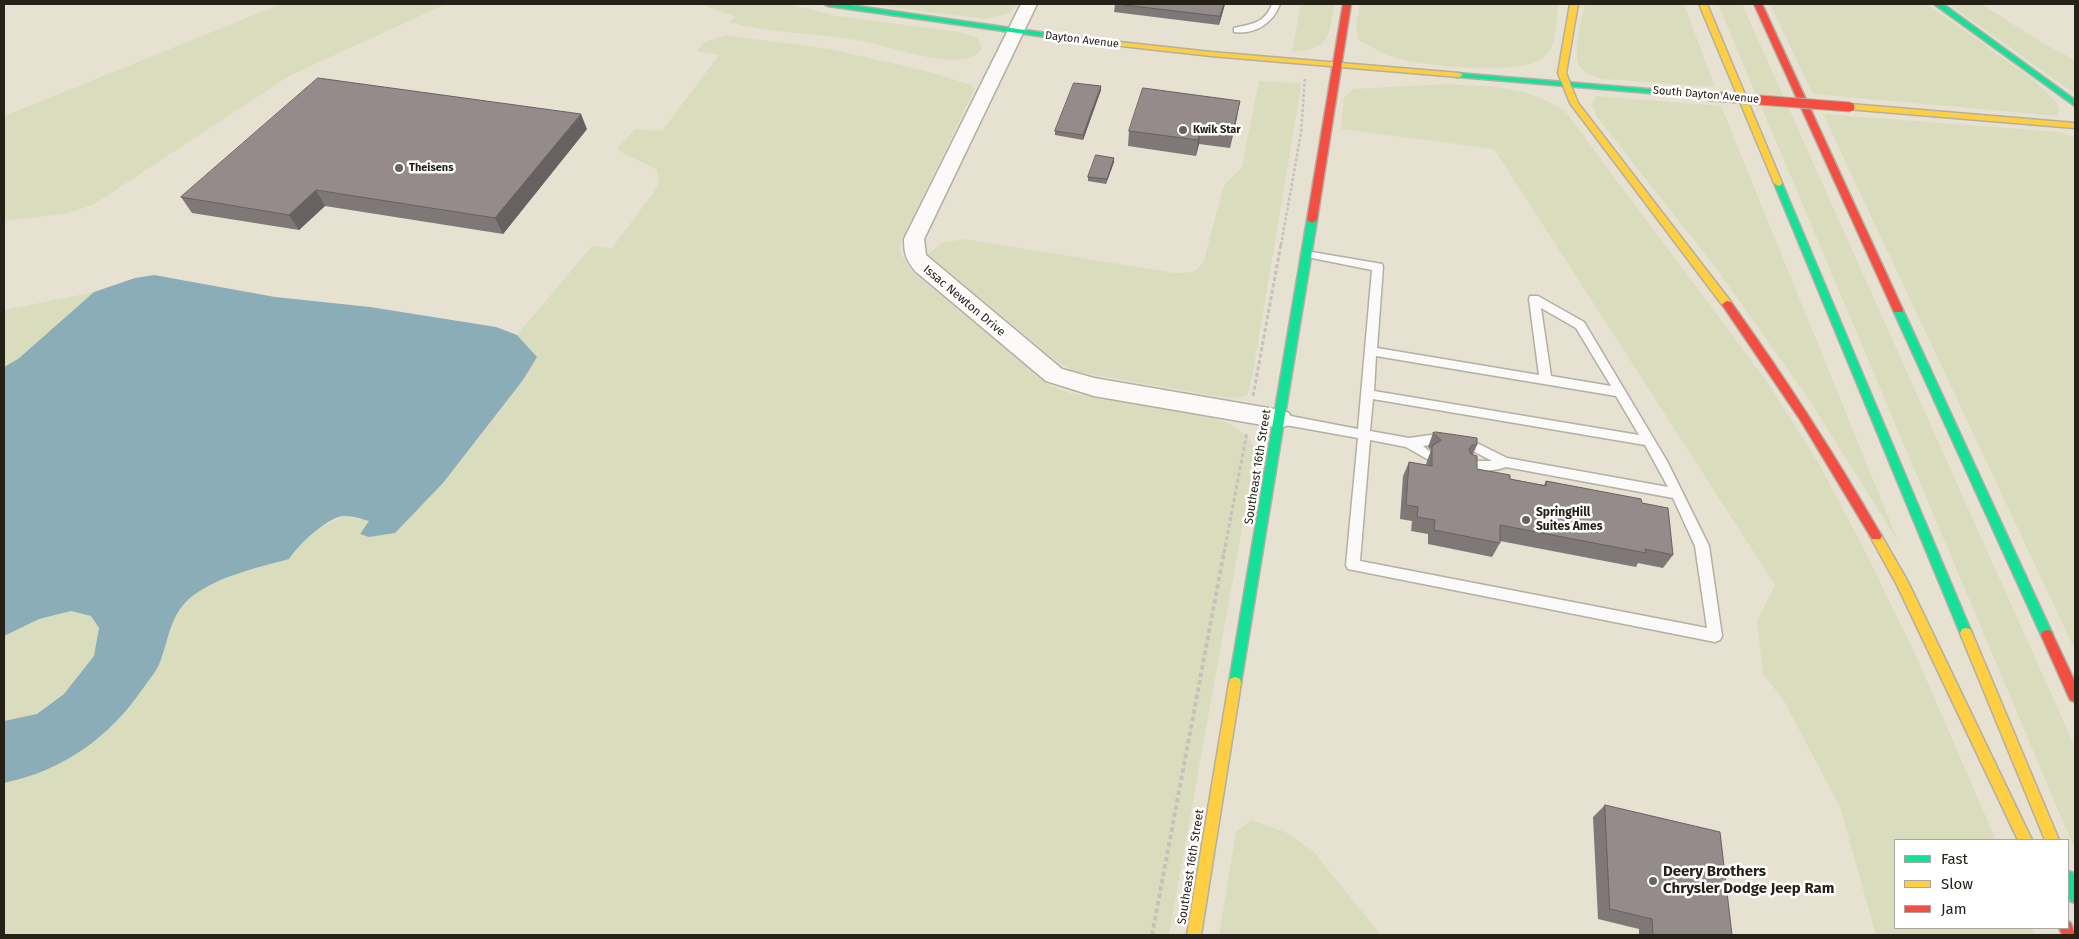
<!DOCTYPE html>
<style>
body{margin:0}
#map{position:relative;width:2079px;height:939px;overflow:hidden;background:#e6e1d1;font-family:"Fira Sans",sans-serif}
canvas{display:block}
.frame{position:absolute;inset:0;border:5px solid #252117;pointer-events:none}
.legend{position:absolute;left:1894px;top:839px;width:175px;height:90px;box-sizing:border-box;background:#fff;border:1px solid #a8a6a2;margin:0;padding:6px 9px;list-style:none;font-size:15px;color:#252117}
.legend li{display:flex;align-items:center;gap:10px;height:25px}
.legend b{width:25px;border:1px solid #a8a6a2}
</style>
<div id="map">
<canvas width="2079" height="939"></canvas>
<div class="frame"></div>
<ul class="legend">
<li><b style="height:6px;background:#16e098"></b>Fast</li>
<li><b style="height:6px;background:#ffcf43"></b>Slow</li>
<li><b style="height:6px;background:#f24e42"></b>Jam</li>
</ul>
</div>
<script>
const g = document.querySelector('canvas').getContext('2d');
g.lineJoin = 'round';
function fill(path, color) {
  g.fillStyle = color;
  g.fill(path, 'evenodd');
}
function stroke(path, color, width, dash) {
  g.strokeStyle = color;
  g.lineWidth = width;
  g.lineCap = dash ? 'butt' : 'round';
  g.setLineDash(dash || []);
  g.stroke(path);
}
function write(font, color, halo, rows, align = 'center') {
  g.font = font + ' "Fira Sans",sans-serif';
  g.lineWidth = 5;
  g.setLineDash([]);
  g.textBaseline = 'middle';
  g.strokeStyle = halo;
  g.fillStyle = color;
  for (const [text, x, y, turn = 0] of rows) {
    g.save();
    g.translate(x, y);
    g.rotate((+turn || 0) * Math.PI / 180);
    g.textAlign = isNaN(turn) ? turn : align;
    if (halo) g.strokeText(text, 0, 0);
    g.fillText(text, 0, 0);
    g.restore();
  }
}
const green = new Path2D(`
 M281,4H446L289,76L93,205L64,214L4,221V116Z
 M700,4H787L837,16L960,32L978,38L982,48C975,59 965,60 952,60C922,59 892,47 862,41C818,33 773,34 729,22L736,17Z
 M865,4H1018L1008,13L986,19Z
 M1301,4H1334C1329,37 1330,49 1292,52Z
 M1360,4H1558C1556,21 1558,46 1543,58C1523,76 1423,66 1396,58C1383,54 1370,46 1358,40L1356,26Z
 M1585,4H1684L1715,87L1603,79C1595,77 1587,75 1582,69C1570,57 1582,19 1585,4Z
 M1718,4H1742L2075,747V850Z
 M1770,4H1927L2034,80L2057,103L2059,110L2058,116L1813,94Z
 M1949,4H1981L2043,43L2075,60V94Z
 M725,35L830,49L930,72L971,85L974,89L971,97L901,241L900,252L911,271L1050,386L1070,393L1206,416L1230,424L1246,435L1256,450L1169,935H4V615L319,528L344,516L370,521L361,535L418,507L443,483L523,380L537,357L517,335L592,246L612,248L659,185L657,170C644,161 630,159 617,149L635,129L662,131L719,55L697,51L704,42Z
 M1259,81L1300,83L1301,87L1252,378L1247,396L1234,398L1215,396L1072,371L1051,357L928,254L942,243L964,239L1175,273C1190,273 1197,273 1204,260L1222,192L1225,184L1242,167Z
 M1446,84C1492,87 1525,85 1565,111L1770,386L1819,464L1863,547L1917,658L1996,840H1895V928H2031L2035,935H1876L1840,807L1784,701L1763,674L1757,621L1775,585L1494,149L1341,129L1344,97L1354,89Z
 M1596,96L1721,106L1899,543L1810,401L1719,272L1597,117L1592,105Z
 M1823,114L2059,132L2075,137V650Z
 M94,292L18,359L4,367V310Z
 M1251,820L1287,833L1312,850L1381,935H1219L1236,832Z`);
const water = new Path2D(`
 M154,275L275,297L370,307L496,327L517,335L537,357L523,380L443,483L395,533L369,537L360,534L369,521C362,519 353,516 345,516C328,516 298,545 289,559C257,568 217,576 190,598C170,615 169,639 160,662C157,671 149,679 144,687C109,738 64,770 4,783V721L37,714L64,694L94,656L99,628L91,616L71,611L39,619L4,636V367L18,359L94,292L135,278Z`);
const pathFar2 = new Path2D(`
 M1281,245L1301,133L1305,77`);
const pathFar1 = new Path2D(`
 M1253,396L1281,244
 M1224,553L1247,432`);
const path = new Path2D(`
 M1152,935L1224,552`);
const lane = new Path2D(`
 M1272,4H1280C1273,23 1255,35 1234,32V28C1252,24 1265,23 1272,4Z
 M1306,251L1382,264L1383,267L1377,348L1539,375L1529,299L1530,296H1538L1584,322L1667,461L1709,546L1722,636L1720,640L1715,642L1348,569L1346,565L1358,438L1280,424L1274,419L1280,414L1358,429L1372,270L1302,256L1301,254ZM1541,308L1576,328L1611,386L1551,376ZM1376,356L1616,396L1639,435L1374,391ZM1373,399L1645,445L1668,487L1507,458L1475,442L1430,435L1409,438L1370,431ZM1370,440L1406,447L1427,459L1433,454L1423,446L1430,445L1473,451L1492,461H1466L1464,464L1466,467C1478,471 1493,472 1506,467L1673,498L1695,546L1707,628L1360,561Z`);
const street = new Path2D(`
 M1021,4H1037L924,239L926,255L1062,369L1094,378L1280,410L1289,413L1292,419L1289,425L1280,428L1094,396L1046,381L915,271C906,260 904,253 904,239Z`);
const fast = new Path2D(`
 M824,4H842L1067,36L1071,38L1067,40L828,6Z
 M1934,4H1943L2075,100V106Z
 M1456,73L1708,94L1712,96L1708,98L1459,77H1456Z
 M1778,180L1782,183L1972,633L1970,637L1966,638L1962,637L1960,633L1774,183Z
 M1312,217L1317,220L1241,683L1240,687L1235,689L1230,687L1229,683L1307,220Z
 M1898,307L1903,310L2053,635L2051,639L2047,640L2043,639L2041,635L1893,310Z
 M2068,871L2073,873L2075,878V903L2070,901L2068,896Z`);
const slow = new Path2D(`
 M1570,4H1578L1566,73L1578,103L1731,302L1732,304L1731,306H1723L1570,103L1558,73Z
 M1699,4H1707L1782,183L1781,185L1778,186L1774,183Z
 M1064,36L1211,52L1459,73L1463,75L1459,77L1211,56L1067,40H1064Z
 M1850,104L2075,123V128L1847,109L1846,107Z
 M1876,531L1880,533L1908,582L2032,840H2018L1897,585L1870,536L1872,533Z
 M1966,628L1970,629L1972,633L2059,840H2045L1960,633L1962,629Z
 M1235,677L1240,679L1241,683L1201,935H1187L1229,683L1230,679Z`);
const jam = new Path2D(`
 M1343,4H1351L1317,220L1312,223L1307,220Z
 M1754,4H1762L1903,310L1902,312H1894L1893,310Z
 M1727,301L1731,302C1784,376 1834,453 1880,533L1882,536L1880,539H1872L1801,421L1723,306L1722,304Z
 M2047,630L2051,631L2075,682V702L2070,700L2041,635L2043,631Z
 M2068,921L2071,923L2075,935H2062L2059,928H2068Z`);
const jamBridge = new Path2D(`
 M1708,96L1850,107`);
const wall = new Path2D(`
 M1115,4H1225L1219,25L1114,12Z
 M1101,86V90L1083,140L1055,135V131Z
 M1237,117L1230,148L1199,144L1196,156L1128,146L1129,131Z
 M587,129L503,234L325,206L299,230L192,213L181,197Z
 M1114,158V162L1106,184L1088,181V177Z
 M1433,433L1477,445L1473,454L1477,469L1510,479L1544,485L1546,481L1642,503L1673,555L1663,568L1638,563L1636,567L1500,541V543L1492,557L1428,544V534L1411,531L1412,521L1400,519L1403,476L1409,462L1426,465L1427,461L1431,450L1428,447Z
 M1605,805L1732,935H1639V929L1598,919L1593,817Z`);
const shadedWall = new Path2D(`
 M1224,4H1225L1219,25L1220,16Z
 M1101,86V90L1083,140V135Z
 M1240,101L1237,117L1230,148L1233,132Z
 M581,114L587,129L503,234L495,218Z
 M1201,128L1199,144L1196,156L1198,140Z
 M1114,158V162L1106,184L1107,179Z
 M316,190L325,206L299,230L289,215Z`);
const building = new Path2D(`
 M1117,4H1224L1220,16Z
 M318,78L581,114L495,218L316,190L289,215L181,197Z
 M1074,83L1101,86L1083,135L1055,131Z
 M1143,88L1240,101L1233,132L1201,128L1198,140L1129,131Z
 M1096,155L1114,158L1107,179L1088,177Z
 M1436,432L1477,438V445H1472L1469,449L1471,454L1477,456V469L1510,475V479L1546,486V481L1641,499L1642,503L1668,508L1673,555L1645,549L1646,553L1500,525V543L1434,530L1435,520L1417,517L1418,507L1406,505L1409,462L1432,466V446L1441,440L1433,433Z
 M1605,805L1720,832L1732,935H1653L1652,919L1610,909Z`);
const markers = [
 [1183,130,5,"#696458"],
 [399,168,5,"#696458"],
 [1526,520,5,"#696458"],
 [1653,881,5,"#696458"]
];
const farStreetnames = [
 ["Dayton Avenue",1082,40,7],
 ["South Dayton Avenue",1706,95,5]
];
const farPoinames = [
 ["Kwik Star",1193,130],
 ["Theisens",409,168]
];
const streetNames = [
 ["Issac Newton Drive",964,301,40],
 ["Southeast 16th Street",1258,467,-81],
 ["Southeast 16th Street",1191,867,-81]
];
const poiNames = [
 ["SpringHill",1536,513],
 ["Suites Ames",1536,527]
];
const nearPoinames = [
 ["Deery Brothers",1663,872],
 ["Chrysler Dodge Jeep Ram",1663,889]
];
fill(green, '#daddbd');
fill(water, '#8badb8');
stroke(lane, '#b3afa3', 3);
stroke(street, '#b3afa3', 3);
stroke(fast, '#b3afa3', 3);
stroke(slow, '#b3afa3', 3);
stroke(jam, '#b3afa3', 3);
stroke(pathFar2, '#c4c2bd', 2.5, [3, 2]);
stroke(pathFar1, '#c4c2bd', 3, [4, 2.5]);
stroke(path, '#c4c2bd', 4, [4.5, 3]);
fill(lane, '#fbfaf8');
fill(street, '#fbfaf8');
fill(fast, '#16e098');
fill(slow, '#ffcf43');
fill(jam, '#f24e42');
stroke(jamBridge, '#b3afa3', 11, []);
stroke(jamBridge, '#f24e42', 9);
fill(wall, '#7f7877');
fill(shadedWall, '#686161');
fill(building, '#948b8a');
stroke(building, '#686161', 1);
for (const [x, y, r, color] of markers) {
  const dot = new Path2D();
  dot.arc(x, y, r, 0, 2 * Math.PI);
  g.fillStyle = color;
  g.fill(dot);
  stroke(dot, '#fff', 2);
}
write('11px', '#252117', '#fff', farStreetnames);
write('bold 11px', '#252117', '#fff', farPoinames, 'left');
write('12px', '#252117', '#fff', streetNames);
write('bold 12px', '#252117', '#fff', poiNames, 'left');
write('bold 15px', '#252117', '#fff', nearPoinames, 'left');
</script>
